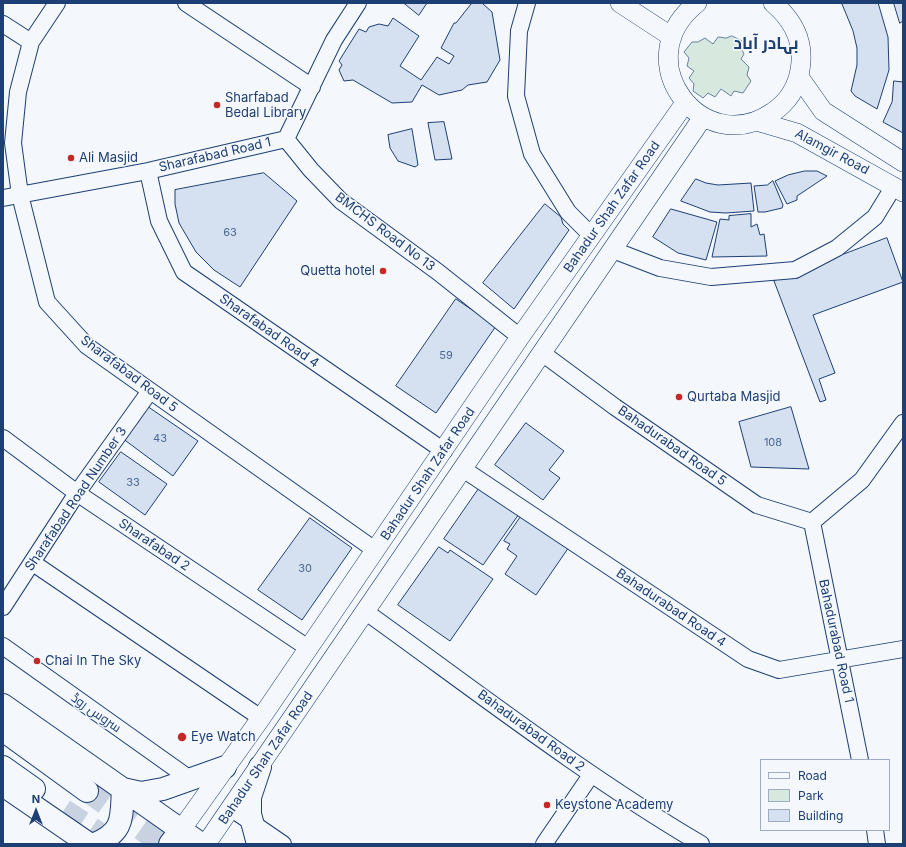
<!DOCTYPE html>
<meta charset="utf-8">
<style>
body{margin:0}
#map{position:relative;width:906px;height:847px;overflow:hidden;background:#f4f7fb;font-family:Inter,sans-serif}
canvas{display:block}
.frame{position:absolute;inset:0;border:4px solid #1d3f73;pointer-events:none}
.legend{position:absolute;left:760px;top:759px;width:130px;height:72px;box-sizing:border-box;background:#f4f7fb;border:1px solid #9eadc5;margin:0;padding:5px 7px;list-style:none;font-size:12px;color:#1d3f73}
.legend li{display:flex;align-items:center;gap:8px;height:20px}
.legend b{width:20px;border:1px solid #9eadc5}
.north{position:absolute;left:16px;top:791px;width:40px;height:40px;-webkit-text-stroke:3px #f4f7fb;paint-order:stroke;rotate:0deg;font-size:11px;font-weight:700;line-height:16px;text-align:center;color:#1d3f73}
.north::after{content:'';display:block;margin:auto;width:14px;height:18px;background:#1d3f73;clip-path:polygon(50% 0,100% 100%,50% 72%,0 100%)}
</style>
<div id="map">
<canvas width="906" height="847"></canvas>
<div class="frame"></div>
<ul class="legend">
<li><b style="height:5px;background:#f4f7fb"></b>Road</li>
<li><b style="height:11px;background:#d7e8df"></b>Park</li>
<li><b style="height:11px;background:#d5e0f0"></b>Building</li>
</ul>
<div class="north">N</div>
</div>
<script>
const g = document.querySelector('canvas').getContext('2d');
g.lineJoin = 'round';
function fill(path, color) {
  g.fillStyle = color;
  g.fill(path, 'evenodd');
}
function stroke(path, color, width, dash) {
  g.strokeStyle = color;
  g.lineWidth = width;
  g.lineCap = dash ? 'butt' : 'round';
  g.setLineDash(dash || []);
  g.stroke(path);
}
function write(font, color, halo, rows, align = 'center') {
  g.font = font + ' Inter,Cairo,sans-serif';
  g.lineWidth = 3;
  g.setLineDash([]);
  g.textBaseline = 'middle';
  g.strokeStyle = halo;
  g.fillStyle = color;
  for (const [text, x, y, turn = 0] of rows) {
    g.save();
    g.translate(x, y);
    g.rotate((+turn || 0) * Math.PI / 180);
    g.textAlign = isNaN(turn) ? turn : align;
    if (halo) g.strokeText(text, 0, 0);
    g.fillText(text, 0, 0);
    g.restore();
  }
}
const green = new Path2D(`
 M732,36L742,41L741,48L744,54L741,59L749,67L747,75L751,81L743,93L734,91L731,96L721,89L715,97L708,93L703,98L693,91L694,84L689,78L694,71L687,66L689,58L684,52L692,42H698L705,38L713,44L718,37L726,38Z`);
const building = new Path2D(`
 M404,3H427L419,15Z
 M469,3H482L492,12L500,60L487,82L468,85L462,90L439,95L422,85L412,102L392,103L353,80L344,81L339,70L342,65L339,61L359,29L366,32L369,27L379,24L388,26L393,18L419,36L400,66L421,80L437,57L449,64L454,56L441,48L454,23H456L471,4Z
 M842,3H878L879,6L888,37L889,70L877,109L855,96L851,91L857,65V48L853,31Z
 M894,3H903V21L900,23Z
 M894,81L903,82V133L883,122L892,102Z
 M444,122L452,159L435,160L428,123Z
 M412,129L418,165L415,167L398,161L390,148L388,135Z
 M805,171H817L827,176L797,196V200L787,204L775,181L788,175Z
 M264,173L297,201L240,287L214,270L196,252L179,223L175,204V190Z
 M696,179L706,183L718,185L751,183L754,211L726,213L710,212L681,201Z
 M773,181L783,205L782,208L765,212H758L754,186L767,185Z
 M545,204L561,217L563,224L569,230L514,309L483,283Z
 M671,209L717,222L706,260L678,253L653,237Z
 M751,214V227L757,224L760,235L764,234L767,256L712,257L720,219L729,220V216Z
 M887,238L903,282L813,315L835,373L819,379L826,400L820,402L774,281Z
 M456,299L496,326L436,413L396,386Z
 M147,406L198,441L173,476L122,438Z
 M791,407L809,469L751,467L739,422Z
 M526,423L564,451L549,470L560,478L543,500L495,465Z
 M121,452L167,484L145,515L99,482Z
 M480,487L519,514L483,565L444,539Z
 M522,515L569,547L536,595L505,574L517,556L507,549L510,544L504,541Z
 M310,518L352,548L302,620L258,590Z
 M439,547L448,553L450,550L493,579L450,641L398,605Z`);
const primaryTunnel = new Path2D(`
 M87,791L162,844
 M64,810L116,844`);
const minor = new Path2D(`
 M57,3L31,42L18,92L13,143L20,195L47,302L87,346L375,550
 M186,3L312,87
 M358,3L334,40L286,139L311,170L341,201L438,272L520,337
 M527,3L519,31L516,96L532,154L568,212L592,236
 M3,24L31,42
 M148,171L159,221L184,272L444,451
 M3,198L148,171L286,139
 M613,250L660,268L711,277L795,270L837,248L875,217L894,186
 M542,353L615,407L757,505L812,522
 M3,438L77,493L308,648
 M463,469L748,659L779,670L903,649
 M812,522L860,760
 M812,522L862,480L903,423
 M33,563L261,718
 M3,607L77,493L150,391
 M366,612C476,691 584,775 701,844
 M3,646L190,779
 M232,809L283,844
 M875,830L877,844
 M544,844L591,775`);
const tertiary = new Path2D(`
 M620,3L672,37
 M697,3C625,60 703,161 773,112C788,102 797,87 800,70C805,42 793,20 773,3
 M799,77L823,111L903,162
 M756,121L797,133L903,192
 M181,830L261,718L520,337L685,103
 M206,844L703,117`);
const secondary = new Path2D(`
 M170,844L181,830`);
const primary = new Path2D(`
 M3,705L201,844
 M3,730L87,791
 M3,767L34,789
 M3,785L89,844
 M95,844C125,831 121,818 123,789L141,793L163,789L225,767
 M258,844L250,814V797L260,767`);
const markers = [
 [217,105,4,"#c62828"],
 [71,158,4,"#c62828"],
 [383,271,4,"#c62828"],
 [679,397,4,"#c62828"],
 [37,661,4,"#c62828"],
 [182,737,5,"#c62828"],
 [547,805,4,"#c62828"]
];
const numberNames = [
 ["63",230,233],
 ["59",446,356],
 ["43",160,439],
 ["108",773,443],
 ["33",133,483],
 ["30",305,569]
];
const poiNames = [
 ["Sharfabad",225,98],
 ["Bedal Library",225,113],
 ["Ali Masjid",79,158],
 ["Quetta hotel",375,271,"right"],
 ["Qurtaba Masjid",687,397],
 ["Chai In The Sky",45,661],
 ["Eye Watch",191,737],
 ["Keystone Academy",555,805]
];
const streetNames = [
 ["Alamgir Road",832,152,28],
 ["Sharafabad Road 1",215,155,-13],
 ["Bahadur Shah Zafar Road",612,207,-55],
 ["BMCHS Road No 13",385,232,37],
 ["Sharafabad Road 4",269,331,35],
 ["Sharafabad Road 5",129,374,37],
 ["Bahadurabad Road 5",672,446,35],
 ["Bahadur Shah Zafar Road",428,474,-56],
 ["Sharafabad Road Number 3",76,499,-56],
 ["Sharafabad 2",154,545,34],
 ["Bahadurabad Road 4",671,608,34],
 ["Bahadurabad Road 1",836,641,78],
 ["سروس روڈ",96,713,35],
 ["Bahadurabad Road 2",531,731,36],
 ["Bahadur Shah Zafar Road",266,758,-56]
];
const districtNames = [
 ["بہادر آباد",766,44]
];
fill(green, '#d7e8df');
stroke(green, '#687fa3', 1);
fill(building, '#d5e0f0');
stroke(building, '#1d3f73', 1);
stroke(primaryTunnel, '#c9d2e0', 22, [22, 11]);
stroke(minor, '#1d3f73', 18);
stroke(tertiary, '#1d3f73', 20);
stroke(secondary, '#1d3f73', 24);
stroke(primary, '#1d3f73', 24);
stroke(minor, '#f4f7fb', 16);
stroke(tertiary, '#f4f7fb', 19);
stroke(secondary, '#f4f7fb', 22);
stroke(primary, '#f4f7fb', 22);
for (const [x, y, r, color] of markers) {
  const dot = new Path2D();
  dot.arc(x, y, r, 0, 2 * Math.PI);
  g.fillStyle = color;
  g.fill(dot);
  stroke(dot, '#f4f7fb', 1.5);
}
write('11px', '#4b6792', null, numberNames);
write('13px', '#1d3f73', '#f4f7fb', poiNames, 'left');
write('13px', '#1d3f73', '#f4f7fb', streetNames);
write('bold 17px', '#1d3f73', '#f4f7fb', districtNames);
</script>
